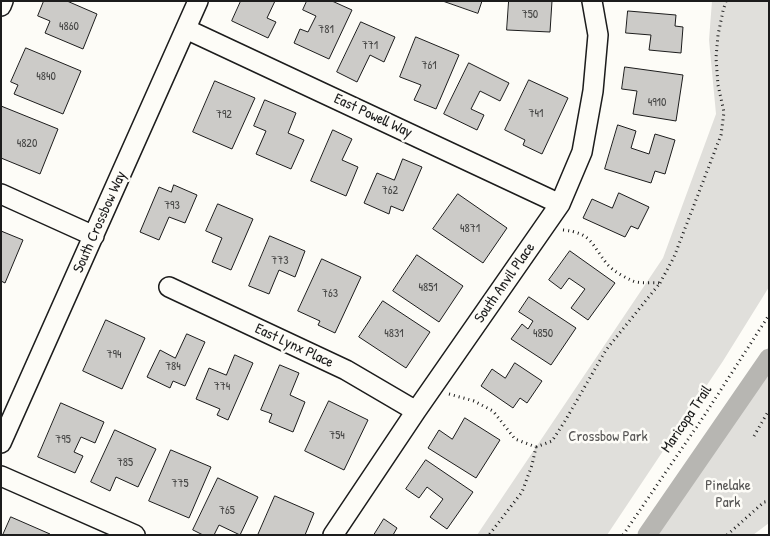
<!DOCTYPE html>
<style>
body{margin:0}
#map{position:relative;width:770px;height:536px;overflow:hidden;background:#fdfcf7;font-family:"Patrick Hand",sans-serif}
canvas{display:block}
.frame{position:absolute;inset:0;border:2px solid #1c1c1c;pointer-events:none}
</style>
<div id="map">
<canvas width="770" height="536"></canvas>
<div class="frame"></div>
</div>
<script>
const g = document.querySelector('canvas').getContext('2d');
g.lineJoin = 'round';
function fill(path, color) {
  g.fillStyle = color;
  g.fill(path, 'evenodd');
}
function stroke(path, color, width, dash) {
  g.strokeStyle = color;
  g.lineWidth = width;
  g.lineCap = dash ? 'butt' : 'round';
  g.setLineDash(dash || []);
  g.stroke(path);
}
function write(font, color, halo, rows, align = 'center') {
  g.font = font + ' "Patrick Hand",sans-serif';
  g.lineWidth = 5;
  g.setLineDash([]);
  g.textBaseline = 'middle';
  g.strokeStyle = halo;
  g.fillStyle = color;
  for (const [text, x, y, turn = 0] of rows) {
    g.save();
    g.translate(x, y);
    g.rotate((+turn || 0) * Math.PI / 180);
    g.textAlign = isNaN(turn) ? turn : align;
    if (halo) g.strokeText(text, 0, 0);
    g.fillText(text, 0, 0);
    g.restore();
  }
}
const green = new Path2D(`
 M712,1H769V287L723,361L607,535H477L663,258L716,114L709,40Z
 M769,366V523L753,535H653Z`);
const canal = new Path2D(`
 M647,535L769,358`);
const building = new Path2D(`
 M44,1H67L97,14L83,49L45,33L50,21L38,16Z
 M241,1H275L267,18L276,22L268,38L232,21Z
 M307,1H332L352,10L329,59L294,43L300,29L308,32L316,16L303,10Z
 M443,1H482L478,13Z
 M509,1H552L550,32L507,30Z
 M628,11L676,15L675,26L683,27L681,53L649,50L651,35L626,33Z
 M361,22L395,37L384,62L370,55L357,82L337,72Z
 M416,37L459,55L436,109L414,100L421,85L400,77Z
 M26,48L81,71L63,114L14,94L18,85L11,82Z
 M469,63L509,83L500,101L480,91L471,109L484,115L477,130L444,114Z
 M625,67L683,75L676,121L633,114L637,91L622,89Z
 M529,80L568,98L542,154L523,145L525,140L505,130Z
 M215,81L255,98L232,149L193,132Z
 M265,100L296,113L288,133L304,140L291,169L256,154L266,131L254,126Z
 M1,106L58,129L40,174L1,158Z
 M618,125L636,131L631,148L649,154L655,134L675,140L665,174L655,171L651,183L605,169Z
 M333,130L352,139L342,160L358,167L346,196L311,181Z
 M403,159L422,167L403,211L391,206L389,214L364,203L377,173L394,180Z
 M174,185L197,195L185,223L169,217L159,240L140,232L159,187L171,192Z
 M619,193L649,207L638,229L631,226L625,237L583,218L592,199L612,208Z
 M458,194L507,228L483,263L433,229Z
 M218,204L253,219L231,270L212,262L222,238L206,231Z
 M1,231L23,240L5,283L1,281Z
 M270,236L305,251L295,277L279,270L269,294L249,286Z
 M570,251L615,283L588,320L571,308L585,289L569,278L561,289L549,280Z
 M417,255L463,286L439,322L393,291Z
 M322,259L361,277L335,333L318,325L320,321L298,311Z
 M529,297L576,328L551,365L511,339L522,324L528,329L533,321L519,312Z
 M383,301L430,332L406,368L359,337Z
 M106,320L145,338L122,389L83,371Z
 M187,334L205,342L185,386L173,381L170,388L147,377L160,350L175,358Z
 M235,355L253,363L228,420L217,415L220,409L196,399L209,368L226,375Z
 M515,363L542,381L527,403L520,398L513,408L481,386L492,369L505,378Z
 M280,365L299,373L290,395L305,402L293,432L269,422L272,414L261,410Z
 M329,401L368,420L344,470L305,451Z
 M61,403L104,422L95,443L81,437L74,452L83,456L75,473L38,457Z
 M465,418L500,440L476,478L428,448L439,430L452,439Z
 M115,430L156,449L138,487L116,477L110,491L91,482Z
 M171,450L211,467L189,518L149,501Z
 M426,460L473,492L447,529L430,517L443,499L427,487L419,498L406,489Z
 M218,478L258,497L240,535L219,525L214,535H203L193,530Z
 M275,496L314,513L305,535H258Z
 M11,517L50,534V535H3Z
 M384,519L397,528L393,535H374Z`);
const path = new Path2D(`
 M660,283L674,257L721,135L724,112L718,85L716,58L718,35L723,11L726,1
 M449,394L474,401L493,411L515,439L536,447L532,465L522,492L489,535
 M754,436L769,410
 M536,447L552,441L565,421L606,350L660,283C652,282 641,284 633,281C624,277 613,271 607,264C591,244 592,233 563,230
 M623,535L704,416L769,315
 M727,535L764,502L769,501`);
const street = new Path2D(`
 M1,6L3,1
 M186,29L560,204
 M1,194L94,236
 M169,287L346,370L416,411
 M1,443L198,1
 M1,476L135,535
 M333,535L416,411L560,204L582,152L593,91L598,35L592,1`);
const numberNames = [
 ["750",530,15],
 ["4860",69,27],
 ["781",326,30],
 ["771",370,46],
 ["761",429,66],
 ["4840",46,77],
 ["4910",657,103],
 ["741",536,114],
 ["792",224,115],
 ["4820",27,144],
 ["762",390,191],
 ["793",172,206],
 ["4871",470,229],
 ["773",280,261],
 ["4851",428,288],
 ["763",330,294],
 ["4831",394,334],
 ["4850",543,334],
 ["794",114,355],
 ["784",173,367],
 ["774",222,387],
 ["754",337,436],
 ["795",63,440],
 ["785",125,463],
 ["775",180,484],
 ["765",227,511]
];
const streetNames = [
 ["East Powell Way",373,116,25],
 ["South Crossbow Way",100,222,-66],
 ["South Anvil Place",505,283,-55],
 ["East Lynx Place",294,346,25],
 ["Maricopa Trail",687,419,-56]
];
const parkNames = [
 ["Crossbow Park",608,437],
 ["Pinelake",728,486],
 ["Park",728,503]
];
fill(green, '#e0dfdb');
stroke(canal, '#b7b6b2', 19);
fill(building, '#cccbc8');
stroke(building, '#1c1c1c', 1);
stroke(street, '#1c1c1c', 22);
stroke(path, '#1c1c1c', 3, [1, 4]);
stroke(street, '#fdfcf7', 19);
write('12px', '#484847', null, numberNames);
write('15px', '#1c1c1c', '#fdfcf7', streetNames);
write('15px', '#575655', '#fdfcf7', parkNames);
</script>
